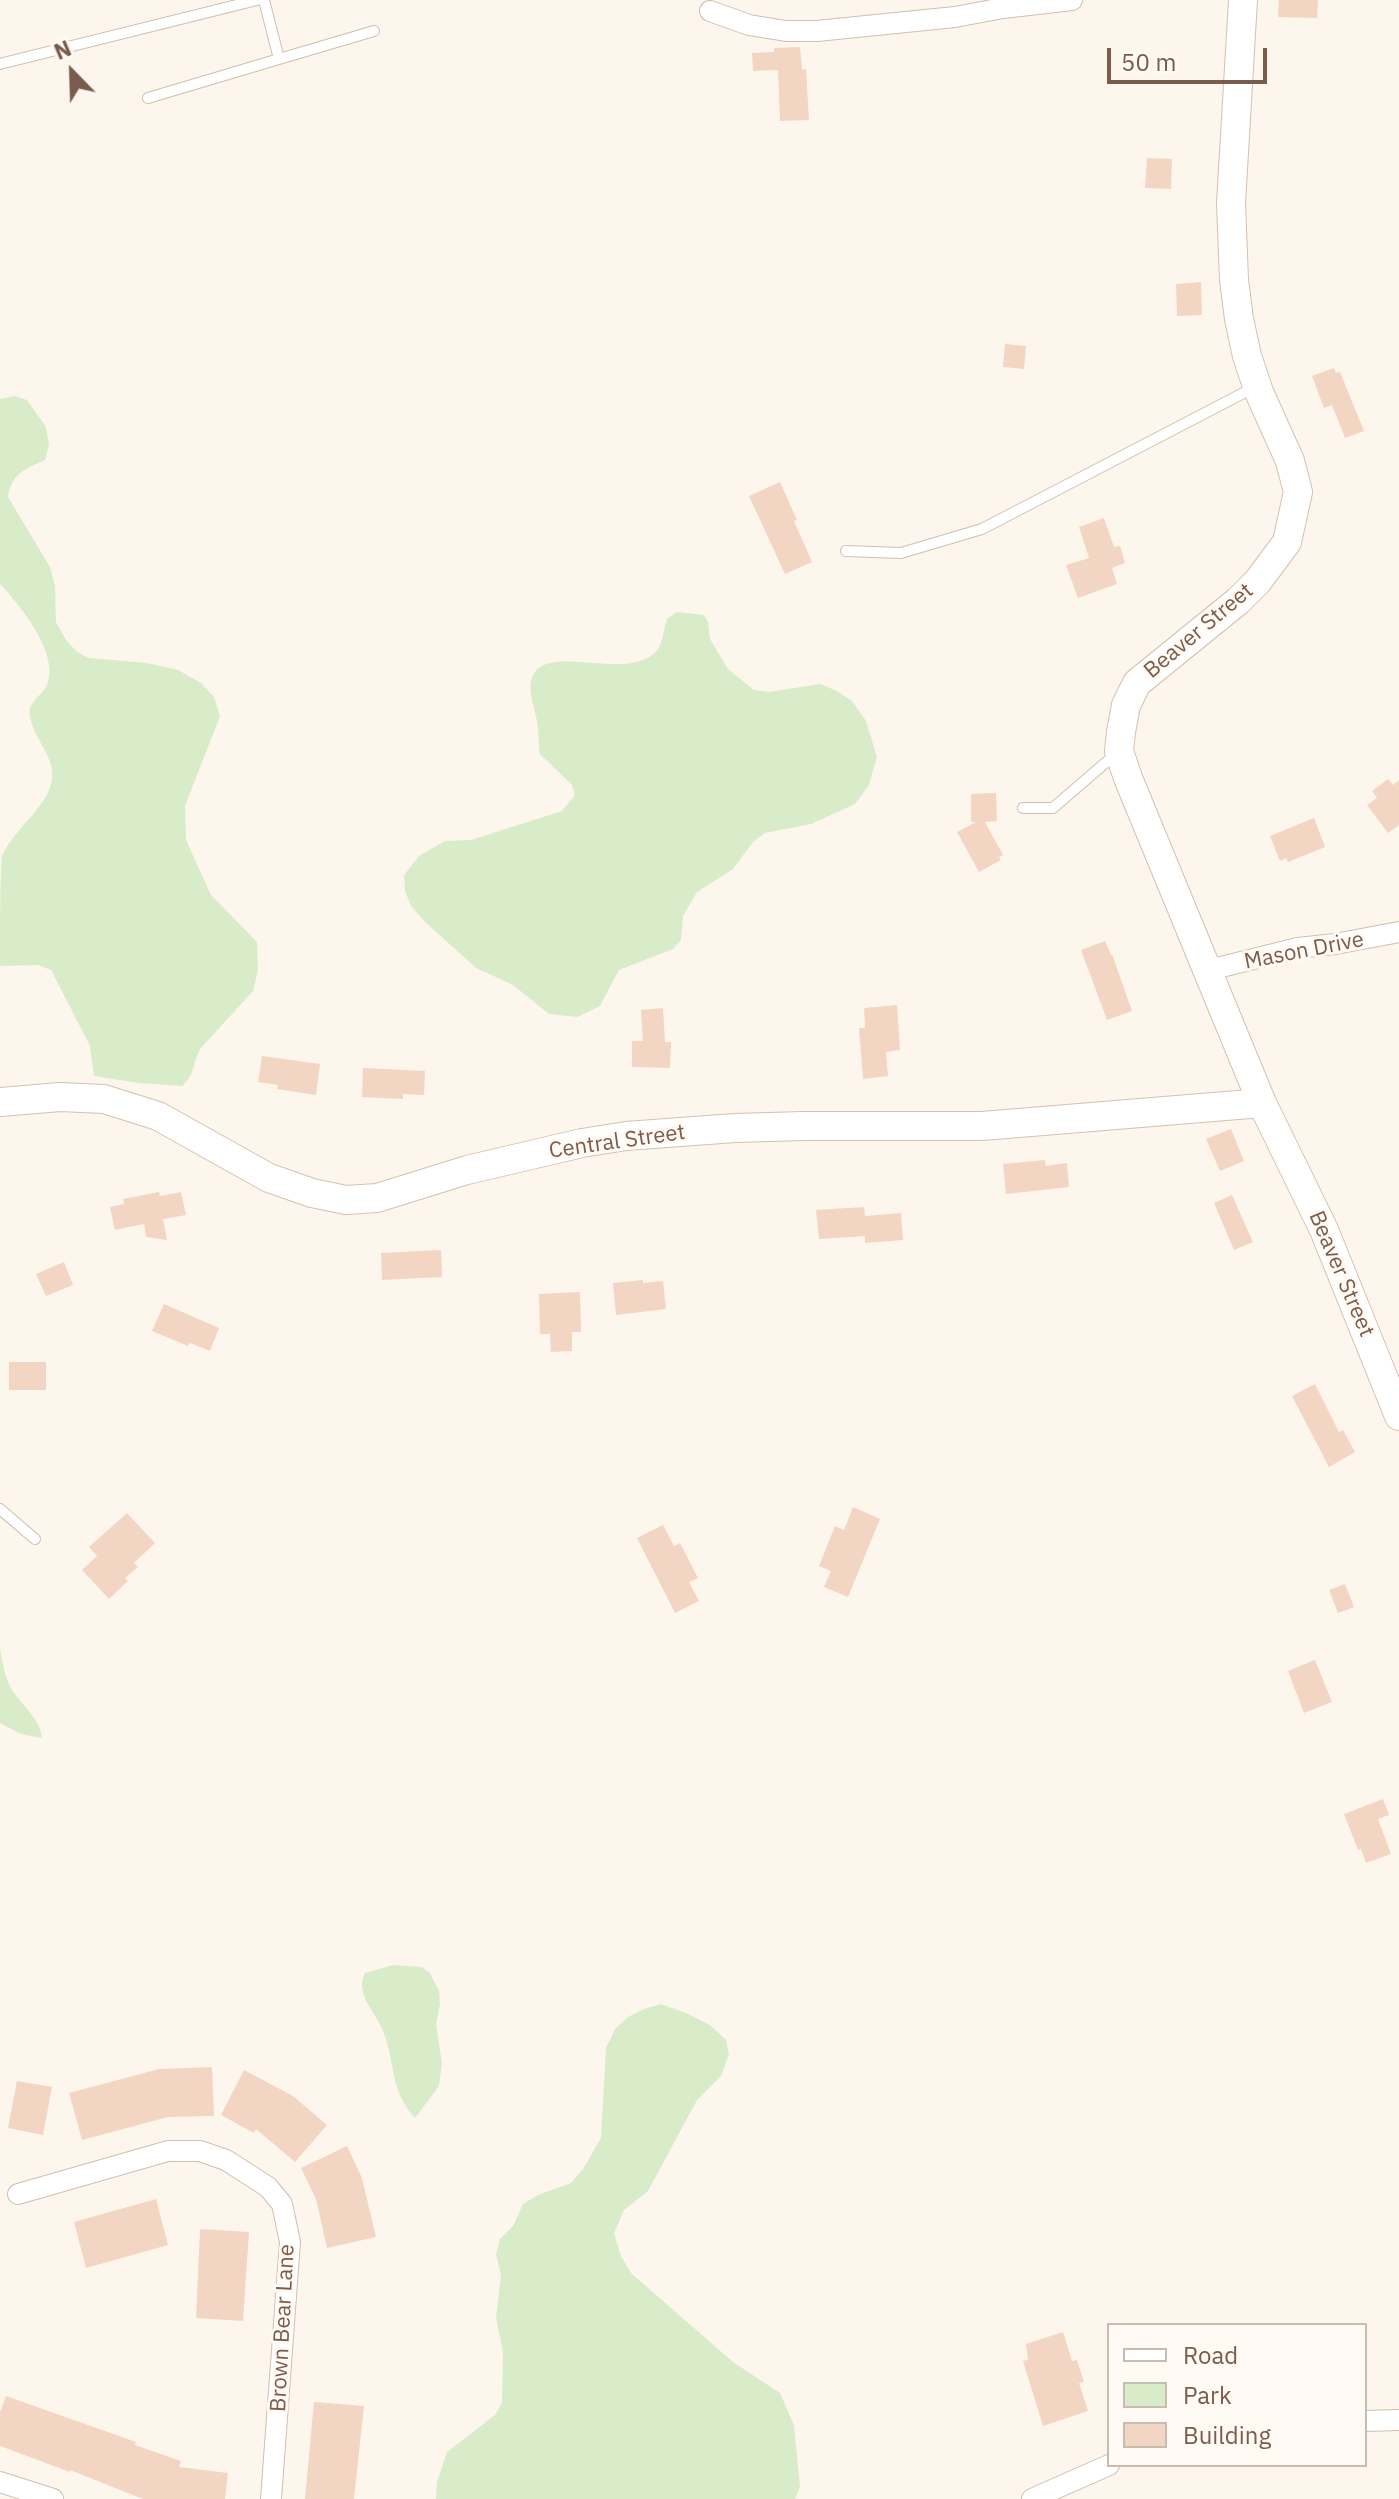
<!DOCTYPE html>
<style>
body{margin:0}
#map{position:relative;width:1399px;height:2499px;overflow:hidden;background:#fdf6ec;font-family:"IBM Plex Sans",sans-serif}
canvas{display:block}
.legend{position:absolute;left:1107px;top:2323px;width:260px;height:144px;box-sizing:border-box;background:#fffaf3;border:2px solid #cabbb1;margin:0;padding:10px 14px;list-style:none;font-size:24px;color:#7a5c4d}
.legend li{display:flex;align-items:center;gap:16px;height:40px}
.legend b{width:40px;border:2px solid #cabbb1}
.north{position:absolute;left:32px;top:32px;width:80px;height:80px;-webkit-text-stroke:6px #fffaf3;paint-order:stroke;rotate:337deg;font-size:22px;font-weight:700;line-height:32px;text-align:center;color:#7a5c4d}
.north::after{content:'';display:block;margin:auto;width:28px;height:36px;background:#7a5c4d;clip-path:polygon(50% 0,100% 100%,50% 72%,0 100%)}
.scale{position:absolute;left:1107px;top:48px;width:160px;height:36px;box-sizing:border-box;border:4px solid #7a5c4d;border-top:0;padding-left:10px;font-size:24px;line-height:28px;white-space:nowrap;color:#7a5c4d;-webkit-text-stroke:6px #fffaf3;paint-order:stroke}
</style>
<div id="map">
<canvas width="1399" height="2499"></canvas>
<ul class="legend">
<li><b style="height:10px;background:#fff"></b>Road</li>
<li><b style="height:22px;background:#d8ecc9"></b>Park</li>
<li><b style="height:22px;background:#f3d5c3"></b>Building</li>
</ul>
<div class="north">N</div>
<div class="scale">50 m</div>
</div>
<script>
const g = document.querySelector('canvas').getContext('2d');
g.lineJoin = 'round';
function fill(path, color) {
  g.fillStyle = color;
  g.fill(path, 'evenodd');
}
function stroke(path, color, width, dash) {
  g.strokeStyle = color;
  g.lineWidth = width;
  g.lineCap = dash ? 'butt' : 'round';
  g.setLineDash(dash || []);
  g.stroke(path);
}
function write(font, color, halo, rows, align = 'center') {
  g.font = font + ' "IBM Plex Sans",sans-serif';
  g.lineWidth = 6;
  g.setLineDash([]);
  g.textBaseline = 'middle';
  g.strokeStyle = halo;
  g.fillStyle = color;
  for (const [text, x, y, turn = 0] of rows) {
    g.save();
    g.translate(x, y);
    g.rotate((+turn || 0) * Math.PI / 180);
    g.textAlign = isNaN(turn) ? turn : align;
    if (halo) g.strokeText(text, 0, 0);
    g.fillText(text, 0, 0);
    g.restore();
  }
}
const green = new Path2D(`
 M15,396L27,400L46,427L49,445L45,460C25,469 11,474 8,497L50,567L55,586L56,622L66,640L77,652L89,658L147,663L178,670L201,683L214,697L220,716L185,806L186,840L211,895L257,942L258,970L253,991L201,1048C191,1064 197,1072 182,1086L139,1083L94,1076L90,1046L51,970L38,965L0,966C0,944 0,871 2,856C13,830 49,806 52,779C55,756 33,738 30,716C27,702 42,696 47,685C60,654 20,605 0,584V399Z
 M677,612L704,615L708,622L710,639L728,669L754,690L769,692L820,684L837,691L852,701L866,721L877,757L869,785L855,804L811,824L765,833L753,842L733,869L697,892L683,916L681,940L673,949L619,970L600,1006L577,1017L549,1014L513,985L476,968L424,921L411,906L405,891L404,875L419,856L445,841L471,840L562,811L575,795L572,785L539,753C539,745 539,736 538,728C537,713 527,693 532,678C544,640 631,685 658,649C663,641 664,628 667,619Z
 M0,1649C2,1660 4,1672 8,1682C16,1702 41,1717 42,1738L21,1734L0,1723Z
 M393,1965L422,1967L430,1973L439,1991L440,2004L436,2024L442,2063L439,2086L415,2118C389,2089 396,2063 383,2031C376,2012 354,1994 365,1973Z
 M661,2004L686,2013L710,2025L726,2040L729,2054L721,2076L697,2100L648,2191L624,2210L614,2233L621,2256L631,2273L733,2362L780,2393L794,2425L800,2487L795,2499H436L437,2482L447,2452L495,2415L502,2402L503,2352L496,2318L501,2274L496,2255L500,2239L513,2226L523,2204L538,2195L571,2183L583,2169L601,2138L606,2048L615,2029L628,2017L644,2009Z`);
const building = new Path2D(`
 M1279,0H1318L1317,18L1278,17Z
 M800,47L802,70L806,69L809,120L780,121L778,70L753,71L752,53L774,52V48Z
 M1147,158L1172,159L1171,189L1145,188Z
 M1201,282L1202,315L1177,316L1176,284Z
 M1005,344L1026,346L1024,369L1003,367Z
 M1334,368L1336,373L1340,372L1364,431L1345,438L1332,405L1324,408L1312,376Z
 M780,482L797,520L794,521L812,562L785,574L749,496Z
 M1104,518L1114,547L1120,546L1125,563L1112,568L1117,584L1078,598L1066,565L1089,558L1079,527Z
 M1388,779L1393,785L1399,780V825L1388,833L1367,805L1377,798L1372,791Z
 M996,793L997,821L985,822L1003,855L999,857L1001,860L979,872L957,832L976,822H971V794Z
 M1314,818L1325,847L1288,862L1286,858L1280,861L1270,836Z
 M1105,941L1111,955L1112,954L1132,1011L1107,1020L1081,950Z
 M897,1005L900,1050L886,1052L888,1076L863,1079L859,1028H865L864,1008Z
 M663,1008L665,1042H671L670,1068L632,1067V1041H643L641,1010Z
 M262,1056L320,1064L316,1095L277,1089L278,1085L258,1082Z
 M363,1068L425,1071L424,1095L403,1094V1099L362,1097Z
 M1231,1129L1244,1161L1220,1171L1206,1139Z
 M1045,1160L1046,1166L1067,1163L1069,1187L1006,1194L1003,1164Z
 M159,1192L160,1196L181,1192L186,1215L163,1219L167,1240L146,1237L144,1224L115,1230L110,1207L124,1204L123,1199Z
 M1232,1195L1253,1242L1234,1250L1214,1203Z
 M864,1207L865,1216L901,1213L903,1240L865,1243V1236L819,1239L816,1210Z
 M441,1250L442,1277L382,1280L381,1253Z
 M64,1262L73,1285L46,1296L36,1274Z
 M643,1280V1283L663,1281L666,1309L616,1315L613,1283Z
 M580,1292L581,1332H572V1351L551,1352L550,1334H540L539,1294Z
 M164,1304L219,1328L210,1351L190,1343L188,1346L152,1331Z
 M9,1362H46V1390H9Z
 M1315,1384L1339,1432L1343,1430L1355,1452L1329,1467L1292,1396Z
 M853,1507L880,1519L848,1597L824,1587L831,1571L819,1566L835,1526L844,1530Z
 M127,1513L155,1543L134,1563L138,1567L125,1578L128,1581L109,1599L82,1570L97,1556L89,1547Z
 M663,1525L674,1546L680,1543L698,1578L689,1582L699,1601L675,1613L637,1538Z
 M1345,1584L1354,1607L1338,1613L1329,1590Z
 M1315,1660L1332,1702L1304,1713L1288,1671Z
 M1383,1799L1389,1815L1378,1819L1391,1854L1366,1863L1361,1849L1358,1850L1344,1814Z
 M212,2067L214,2116L168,2117L82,2140L69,2093L159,2069Z
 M244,2070L293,2096L327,2125L295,2162L256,2129L254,2133L221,2115Z
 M17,2081L52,2087L43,2135L8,2128Z
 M347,2146L362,2178L376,2237L327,2248L316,2199L301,2168Z
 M156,2199L168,2245L86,2268L74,2222Z
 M200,2229L249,2232L243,2321L196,2318Z
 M1063,2332L1072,2361L1077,2360L1084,2382L1079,2383L1088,2411L1043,2426L1023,2361L1028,2360L1026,2344Z
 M6,2396L136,2442L135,2445L181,2461L179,2467L228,2473L225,2499H143L70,2470V2472L0,2446V2412Z
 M314,2402L364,2406L354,2499H305Z`);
const lane = new Path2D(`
 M279,59L374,31
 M0,64L257,0
 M148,98L279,59L264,0
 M846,551L901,553L982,529L1255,387
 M1023,808H1053L1118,752
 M0,1509L35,1539`);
const street = new Path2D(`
 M710,11L749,25L786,31H817L955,17L1003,8L1072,0
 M1209,970L1298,948L1335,944L1399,932
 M18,2194L168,2151H200L226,2160L268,2187L282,2204L290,2242L271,2499
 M1365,2421L1399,2420
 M0,2482L53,2499
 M1032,2499L1109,2465`);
const secondary = new Path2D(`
 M1243,0L1231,203L1234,280L1239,319L1247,356L1259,392L1290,461L1298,492L1287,542L1258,581L1238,601L1137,683L1126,705L1121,732L1119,751L1128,778L1262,1103L1324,1230L1399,1416
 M0,1102L60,1097L104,1099L158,1116L269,1178L312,1193L346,1200L377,1198L467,1170L582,1143L626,1136L735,1128L803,1126H982L1262,1103`);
const streetNames = [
 ["Beaver Street",1199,631,-40],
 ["Mason Drive",1304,951,-11],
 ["Central Street",617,1142,-8],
 ["Beaver Street",1341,1274,67],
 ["Brown Bear Lane",283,2328,-87]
];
fill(green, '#d8ecc9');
fill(building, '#f3d5c3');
stroke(lane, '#d1beb0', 12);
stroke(street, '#d1beb0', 22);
stroke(secondary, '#d6c0b0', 30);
stroke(lane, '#fff', 10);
stroke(street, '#fff', 20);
stroke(secondary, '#fff', 28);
write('22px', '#7a5c4d', '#fffaf3', streetNames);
</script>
